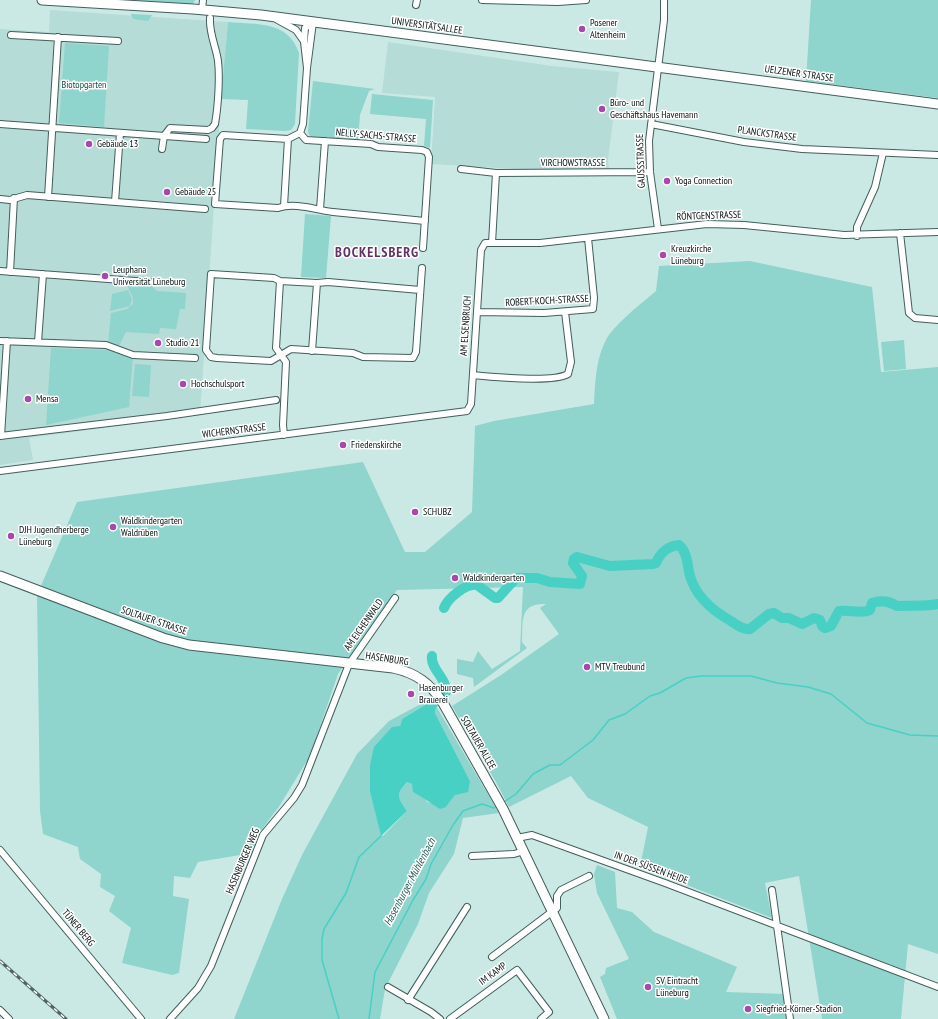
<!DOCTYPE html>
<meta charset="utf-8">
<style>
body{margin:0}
canvas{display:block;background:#cae9e5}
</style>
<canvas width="938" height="1019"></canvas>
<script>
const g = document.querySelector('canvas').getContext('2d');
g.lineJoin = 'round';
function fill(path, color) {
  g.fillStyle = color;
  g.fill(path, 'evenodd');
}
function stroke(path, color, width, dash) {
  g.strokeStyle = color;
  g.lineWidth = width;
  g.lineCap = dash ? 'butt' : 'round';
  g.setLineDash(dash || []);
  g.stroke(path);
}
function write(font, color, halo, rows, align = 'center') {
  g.font = font + ' "PT Sans Narrow",sans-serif';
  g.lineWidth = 3;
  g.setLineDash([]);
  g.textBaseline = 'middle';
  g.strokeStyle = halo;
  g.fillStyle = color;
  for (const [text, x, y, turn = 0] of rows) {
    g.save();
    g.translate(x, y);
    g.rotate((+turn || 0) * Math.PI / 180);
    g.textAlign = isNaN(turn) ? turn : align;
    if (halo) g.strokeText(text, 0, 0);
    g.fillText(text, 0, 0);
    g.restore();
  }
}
const built = new Path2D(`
 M50,10L228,22L221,99L200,415L29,438L33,460L0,465V29L49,32Z
 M388,42L552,66L619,72L608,160L609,169H516L431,164L435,97L382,93Z
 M0,958L19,975L69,1019H63L16,978L0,964Z`);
const green = new Path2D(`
 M126,0H195L193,4Z
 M811,0H938V98L806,81Z
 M131,14L152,15L148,21L133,19Z
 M228,22C257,25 288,20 299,53L295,124L291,130L285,131L246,129L248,100L221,99Z
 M65,43L109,46L104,127L59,123Z
 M313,81L375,89L369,91L360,115L358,141L313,138L309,135L308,131Z
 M372,94L433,100L430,148L424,146L426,119L370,114Z
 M305,214L331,216L326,278L301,277Z
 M750,261L872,287L881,372L938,367V954L908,944L901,1019H822L799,876L765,883L772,918L640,867L648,827L588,798L571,776L509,807L496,782L452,706L501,675L559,634L540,608L546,604C519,603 523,621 522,642L527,648L474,687L473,678L457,674V659L473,662L478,651L492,669L520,651L523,587L397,590L338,674L310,756L280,805L260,832L252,853L198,862L190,878L174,876L173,896L189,899L179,973L172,975L122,963L131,928L109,911L115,896L100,887L101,874L80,859L78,847L43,834L40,811L37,595L77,502L363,462L405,552H425L472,512L475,426L494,421L594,404C595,382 596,357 607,338C616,323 643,302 656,291L659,266Z
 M127,285H150L157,291L186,293L185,309H180L176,329L160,328L159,334L126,332L119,346L108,344L111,313L127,309L133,304V298Z
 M128,290L132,299L130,306L110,311L112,294Z
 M904,340L906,369L884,371L881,342Z
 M51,348L111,350L133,356L129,407L46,425Z
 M135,364L151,365L149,397L132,396Z
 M432,698L433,700L402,719L400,726L370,765V792L381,835L383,836L407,811C398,797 395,795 407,782L412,784L414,792L424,797L427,802L446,807L455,795L470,781L435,713L436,706L499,813L463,818L454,854L429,893L418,924L385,989L380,1019H234L282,899L302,855L357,754L389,721Z
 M597,865L615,872L617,908L632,912L654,932L737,967L726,992L785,994L789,1019H617L600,977L605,974L606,968L629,959L597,893L594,874Z`);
const water = new Path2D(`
 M433,700L436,706L435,713L470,781L468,792L455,795L446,807L440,809C430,803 423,797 413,792L412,784L407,782C395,795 398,797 407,811L381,836L370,792V765L374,747L392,727L400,726L402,719Z`);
const stream = new Path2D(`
 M504,802L516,794L533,774L550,765H560L593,740L609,720L625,714L650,696L660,693L686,678L701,676H751L777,683L808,687L831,694L867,723L910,735L938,736
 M339,1019L322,960V939L324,929L346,893L359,857L381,836
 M369,1019L375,972L413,900L426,879L431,864L453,825L463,811L482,804L494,808L497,806`);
const river = new Path2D(`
 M444,608C448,598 466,583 477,585L495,598H498L516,578H537L550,582L580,584L582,576L573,563L574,559L577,557L610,566L653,564L656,563C660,553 668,546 679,545C688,553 687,565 690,576C696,597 713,611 731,621C737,625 743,630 750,629L769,614L774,613L782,618H789L802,624L814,618L820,620L822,626L825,628L831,626L839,611C849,610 862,614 870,610L872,603C881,600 889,601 897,606C911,605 924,607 938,604
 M426,714L434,702L446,692C447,678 430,669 432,656`);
const street = new Path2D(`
 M482,0L558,2L586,0
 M416,5L417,0
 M202,10L203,0
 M276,19L296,30L303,40
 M11,35L118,41
 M307,68L304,42L305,28L313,22L307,68L303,124L300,133L288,139L223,135L220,139L215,204L278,208C295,202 316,210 333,212L425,221
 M0,124L206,139
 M651,124L744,142L802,149L938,155
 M300,133L306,140L371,144L378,147L422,150L427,152L429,157L423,248
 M162,149L164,136L170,128L208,130L212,128L215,124C218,107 220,78 218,61C216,46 209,34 210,18
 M461,169L496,173L650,172
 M48,197L58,37
 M0,199L10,200L27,195L205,209
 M115,202L120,133
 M284,206L288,139
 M320,209L325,141
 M658,229L650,172L649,141L664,20V0
 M900,233L909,313L915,318L938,320
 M857,236V227L875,187L883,153
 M492,243L496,173
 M0,271L149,282
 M10,272L14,198
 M280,281L276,348L286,362L283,425L284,435
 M420,290L328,282L317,283L280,281L274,278L211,274L206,350L211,357L217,358L271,361L291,349L353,353L363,357L413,358L416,352L422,268
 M477,312L544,313L593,309L594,298L588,238
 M0,341L106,345L133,355L195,358
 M38,342L43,274
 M312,351L317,283
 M473,375C493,377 553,383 568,374L571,362L565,312
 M0,436L167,416L276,400
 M1,436L7,341
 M0,471L467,411L471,404L481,250L485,243H540L707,224L744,225L844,235L938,232
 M517,838L532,835L665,883L938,987
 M0,850L141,1019
 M472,856L514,854L524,851
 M772,890L790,1019
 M492,957L553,911L557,908V896L561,890L589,876
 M388,987L431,1012L440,1019
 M408,1000L467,907
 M0,1010L9,1019
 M170,1019L198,988L211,966L263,835L294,798L302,785L349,664L395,598
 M450,1019L517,970L549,1012L541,1019`);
const secondary = new Path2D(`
 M42,0L193,9L261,15L938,104
 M0,576L163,638L189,645L393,668C416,673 430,683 443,703L503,809L604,1019`);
const rail = new Path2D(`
 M0,961L66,1019`);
const markers = [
 [582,29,4,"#a847af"],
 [602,109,4,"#a847af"],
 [89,144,4,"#a847af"],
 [667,181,4,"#a847af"],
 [167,192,4,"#a847af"],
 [663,255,4,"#a847af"],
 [105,276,4,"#a847af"],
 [158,343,4,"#a847af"],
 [183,384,4,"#a847af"],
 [28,399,4,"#a847af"],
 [343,445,4,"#a847af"],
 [415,512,4,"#a847af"],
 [113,527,4,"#a847af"],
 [11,536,4,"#a847af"],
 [455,578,4,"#a847af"],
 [587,667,4,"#a847af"],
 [411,694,4,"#a847af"],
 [648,987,4,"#a847af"],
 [748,1009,4,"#a847af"]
];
const poiNames = [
 ["Posener",590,23],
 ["Altenheim",590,35],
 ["Büro- und",610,103],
 ["Geschäftshaus Havemann",610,115],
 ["Gebäude 13",97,144],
 ["Yoga Connection",675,181],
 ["Gebäude 25",175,192],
 ["Kreuzkirche",671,249],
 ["Lüneburg",671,261],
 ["Leuphana",113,270],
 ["Universität Lüneburg",113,282],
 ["Studio 21",166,343],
 ["Hochschulsport",191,384],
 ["Mensa",36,399],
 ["Friedenskirche",351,445],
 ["SCHUBZ",423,512],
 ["Waldkindergarten",121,521],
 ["Waldrüben",121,533],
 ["DJH Jugendherberge",19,530],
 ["Lüneburg",19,542],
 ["Waldkindergarten",463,578],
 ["MTV Treubund",595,667],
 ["Hasenburger",419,688],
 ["Brauerei",419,700],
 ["SV Eintracht",656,981],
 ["Lüneburg",656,993],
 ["Siegfried-Körner-Stadion",756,1009]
];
const streetNames = [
 ["UNIVERSITÄTSALLEE",427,26,8],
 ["UELZENER STRASSE",799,74,8],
 ["PLANCKSTRASSE",767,134,8],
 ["NELLY-SACHS-STRASSE",376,136,5],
 ["GAUSSSTRASSE",641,161,-92],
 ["VIRCHOWSTRASSE",573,163],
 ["RÖNTGENSTRASSE",709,216,-2],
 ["ROBERT-KOCH-STRASSE",547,301,-3],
 ["AM ELSENBRUCH",466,326,-86],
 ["WICHERNSTRASSE",234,431,-7],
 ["SOLTAUER STRASSE",154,621,19],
 ["AM EICHENWALD",364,625,-55],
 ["HASENBURG",387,659,9],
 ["SOLTAUER ALLEE",478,743,60],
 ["HASENBURGER WEG",243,861,-67],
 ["IN DER SÜSSEN HEIDE",651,868,20],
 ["TÜNER BERG",78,928,50],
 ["IM KAMP",493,974,-36]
];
const parkNames = [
 ["Biotopgarten",84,85]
];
const waterNames = [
 ["Hasenburger Mühlenbach",410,882,-62]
];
const districtNames = [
 ["BOCKELSBERG",377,253]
];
fill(built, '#b5dcd7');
fill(green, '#8fd4cd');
fill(water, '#49d0c5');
stroke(stream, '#49d0c5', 1.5);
stroke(river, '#49d0c5', 10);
stroke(street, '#435e5b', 8);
stroke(secondary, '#435e5b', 11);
stroke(street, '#fff', 6);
stroke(secondary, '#fff', 9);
stroke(rail, '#516361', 3);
stroke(rail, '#fff', 1.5, [4.5]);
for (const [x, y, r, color] of markers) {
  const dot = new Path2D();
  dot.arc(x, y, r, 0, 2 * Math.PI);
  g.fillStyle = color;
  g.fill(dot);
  stroke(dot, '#fff', 1.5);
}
write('10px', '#071110', '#fff', poiNames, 'left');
write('10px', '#071110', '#fff', streetNames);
write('10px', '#124c48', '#fff', parkNames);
write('italic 11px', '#275e59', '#fff', waterNames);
g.letterSpacing = '1px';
write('bold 14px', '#623265', '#fff', districtNames);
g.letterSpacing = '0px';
</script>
